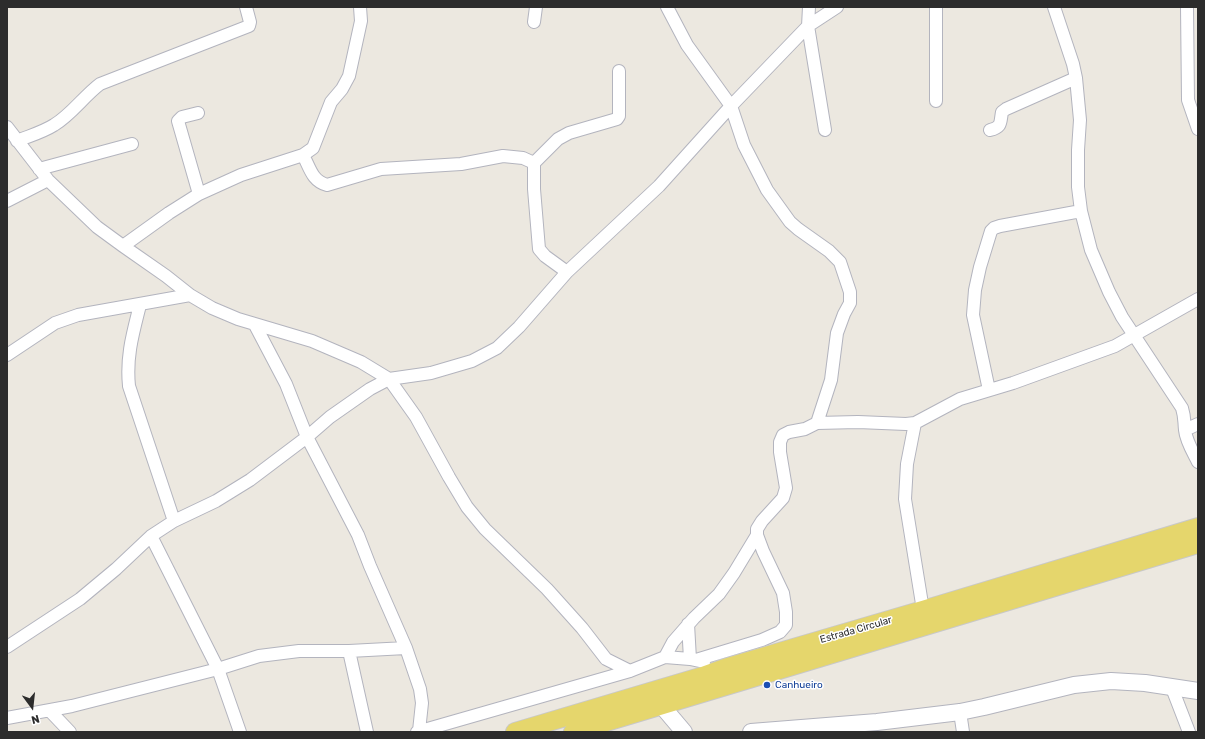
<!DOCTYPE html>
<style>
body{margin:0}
#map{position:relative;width:1205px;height:739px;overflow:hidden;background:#ece8e0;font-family:Rubik,sans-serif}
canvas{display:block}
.frame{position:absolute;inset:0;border:8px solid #2c2c2c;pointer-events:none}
.north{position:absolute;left:12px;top:687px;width:40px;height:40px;-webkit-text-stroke:3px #fff;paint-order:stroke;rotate:165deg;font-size:11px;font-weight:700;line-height:16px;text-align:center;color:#2c2c2c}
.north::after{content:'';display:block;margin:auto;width:14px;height:18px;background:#2c2c2c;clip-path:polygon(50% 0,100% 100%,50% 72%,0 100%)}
</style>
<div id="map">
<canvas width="1205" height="739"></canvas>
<div class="frame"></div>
<div class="north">N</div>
</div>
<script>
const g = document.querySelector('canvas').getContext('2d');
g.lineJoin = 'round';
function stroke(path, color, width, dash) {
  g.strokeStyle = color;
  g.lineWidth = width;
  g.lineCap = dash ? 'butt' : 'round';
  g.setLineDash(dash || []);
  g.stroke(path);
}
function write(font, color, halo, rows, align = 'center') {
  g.font = font + ' Rubik,sans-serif';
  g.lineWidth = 3;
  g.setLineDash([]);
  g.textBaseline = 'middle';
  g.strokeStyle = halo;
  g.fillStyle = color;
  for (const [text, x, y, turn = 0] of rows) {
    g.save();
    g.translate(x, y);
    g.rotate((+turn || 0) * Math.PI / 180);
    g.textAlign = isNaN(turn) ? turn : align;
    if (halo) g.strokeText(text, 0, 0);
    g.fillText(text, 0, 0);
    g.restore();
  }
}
const street = new Path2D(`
 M667,7L687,45L731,106L744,145L767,190L790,222L798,229L829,251L840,262L850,292V303L844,314L837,333L831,380L817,423
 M809,7L808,26L825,130
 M936,7V101
 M1054,7L1073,64L1076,78L1080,120L1078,150V187L1081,211L1091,250L1109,292L1122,317L1182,408C1185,418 1184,420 1185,430C1186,441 1193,452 1198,462
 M1187,7L1188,100L1198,129
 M534,22L536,7
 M198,113L182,117L178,121L199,194
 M7,127L48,180L97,227L123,246L166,276L190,295L212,308L238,319L312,341L361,362L389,379L416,417L449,477L467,507L485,529L547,589L582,628L606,659L630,671
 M990,130C1002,127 1000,123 1002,112L1006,109L1076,78
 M17,141C29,136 43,132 54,125C71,115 84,96 100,84L249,26L250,22L246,7
 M303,155C310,168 312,181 327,185L381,169L461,164L503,156L523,158L534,163
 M39,169L132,144
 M7,201L48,180
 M123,246L169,213L199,194L241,175L303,155L313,148L331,102L342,89L349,76L361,21L360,7
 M567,272L545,256L539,249L534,189V163L558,139L569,133L617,119L619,116V71
 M140,305C133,333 126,356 129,386L174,521
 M255,325L286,384L307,437L358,535L370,566L406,648L420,689L422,703L419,731
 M7,355L55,323L78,315L190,295
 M989,390L973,315L975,290L980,267L991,231L994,228L1000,226L1081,211
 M915,423L907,464L905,499L923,610
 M1185,430L1198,424
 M151,536L218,669L240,732
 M688,624L690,659
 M7,647L80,599L116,569L151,536L174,521L216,501L250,480L307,437L330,417L370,389L389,379L431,373L472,361L497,348L519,327L567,272L659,186L731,106L808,26L837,7
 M349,651L367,732
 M665,657L673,642L694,618L719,594L734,573L757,535
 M696,660L762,640L780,632L786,625V612L783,593L763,551L757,535V529L762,521L783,498L786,488L780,452V442L783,435L789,432L805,429L817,423L858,422L906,424L915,423L960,399L1013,383L1115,346L1198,299
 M1172,688L1189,732
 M50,711L70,732
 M960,712L963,732
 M7,718L72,706L218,669L259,656L299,651H349L406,648
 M417,732L630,671L665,657L690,659L704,662`);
const secondary = new Path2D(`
 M662,706L684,732
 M751,732L877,722L960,712L984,707L1074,685L1111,681L1145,683L1198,691`);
const primary = new Path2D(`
 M515,732L700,677L725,668L923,610L1198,527
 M573,732L1198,544`);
const markers = [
 [767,685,4,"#1a4fb4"]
];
const streetNames = [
 ["Estrada Circular",856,630,-16]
];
const transitNames = [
 ["Canhueiro",775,685]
];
stroke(street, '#b3b4be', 14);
stroke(secondary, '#b3b4be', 18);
stroke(primary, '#c8c8c8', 20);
stroke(street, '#fff', 12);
stroke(secondary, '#fff', 16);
stroke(primary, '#e5d66c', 18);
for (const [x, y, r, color] of markers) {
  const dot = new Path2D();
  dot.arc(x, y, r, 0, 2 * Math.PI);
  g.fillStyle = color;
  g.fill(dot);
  stroke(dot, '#fff', 1.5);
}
write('10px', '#2c2c2c', '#fff', streetNames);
write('10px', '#164399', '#fff', transitNames, 'left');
</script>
